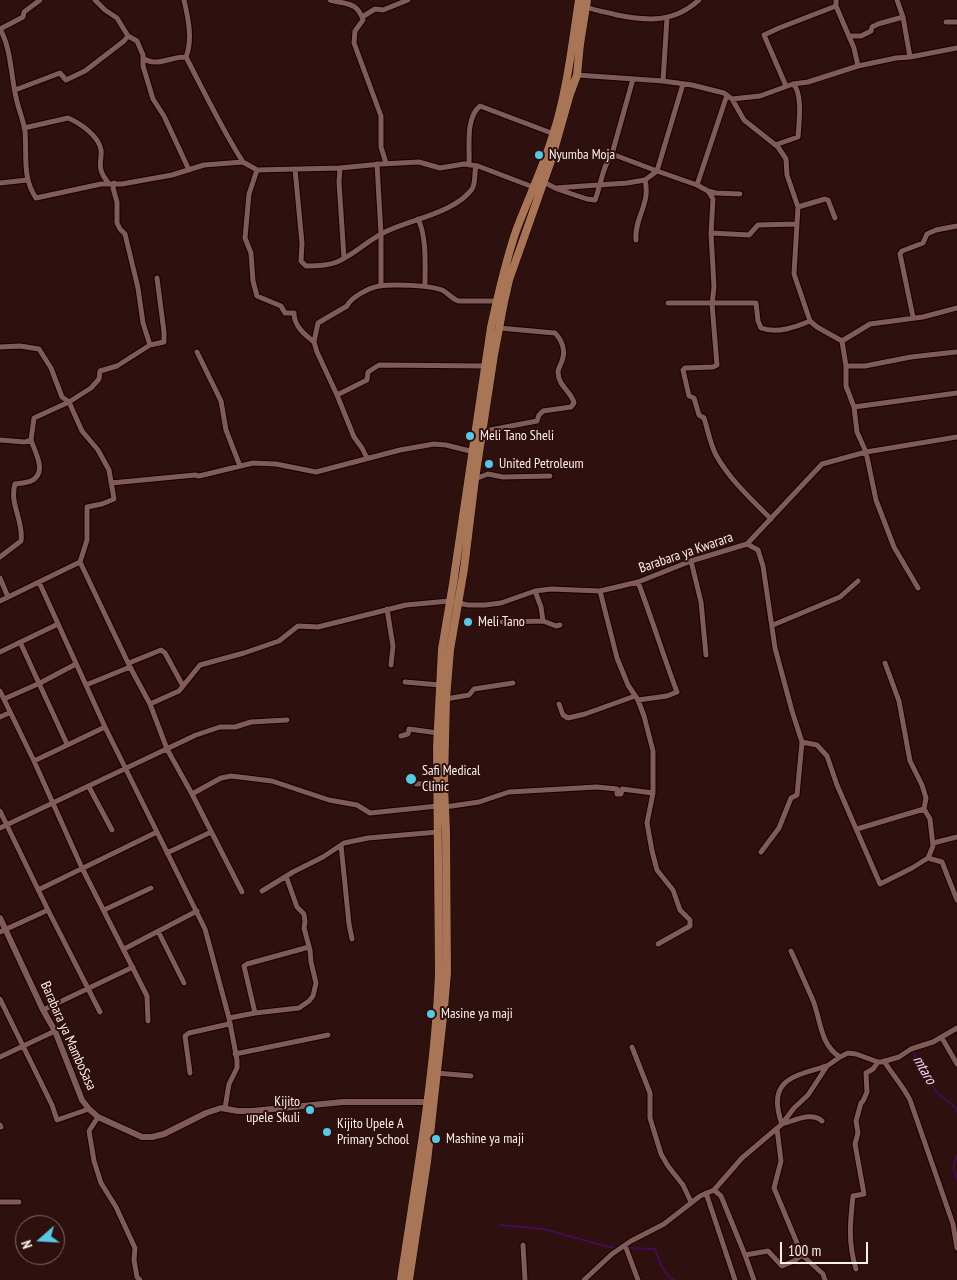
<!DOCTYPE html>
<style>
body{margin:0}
#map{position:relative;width:957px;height:1280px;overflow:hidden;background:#2e100f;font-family:"PT Sans Narrow",sans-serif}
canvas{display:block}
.north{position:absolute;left:15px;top:1215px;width:50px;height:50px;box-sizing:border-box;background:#2e100f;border:1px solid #816968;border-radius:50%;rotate:251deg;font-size:14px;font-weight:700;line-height:20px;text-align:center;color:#fdefee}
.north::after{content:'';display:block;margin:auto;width:18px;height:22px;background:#59c8e5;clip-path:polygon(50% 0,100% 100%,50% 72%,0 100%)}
.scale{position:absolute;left:780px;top:1242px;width:88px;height:22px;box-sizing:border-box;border:2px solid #fdefee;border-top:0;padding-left:6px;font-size:15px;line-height:18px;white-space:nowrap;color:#fdefee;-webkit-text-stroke:4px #2e100f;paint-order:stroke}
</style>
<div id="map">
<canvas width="957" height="1280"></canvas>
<div class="north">N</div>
<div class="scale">100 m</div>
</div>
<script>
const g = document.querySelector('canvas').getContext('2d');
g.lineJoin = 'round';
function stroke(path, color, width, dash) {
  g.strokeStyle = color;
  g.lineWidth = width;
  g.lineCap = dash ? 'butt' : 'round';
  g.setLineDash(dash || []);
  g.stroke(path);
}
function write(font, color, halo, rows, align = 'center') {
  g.font = font + ' "PT Sans Narrow",sans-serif';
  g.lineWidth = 4;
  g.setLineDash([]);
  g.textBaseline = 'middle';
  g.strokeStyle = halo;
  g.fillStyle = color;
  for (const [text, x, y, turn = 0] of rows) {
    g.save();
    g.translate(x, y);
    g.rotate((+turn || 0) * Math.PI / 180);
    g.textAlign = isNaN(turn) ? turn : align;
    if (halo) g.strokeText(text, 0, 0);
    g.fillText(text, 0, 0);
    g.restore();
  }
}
const stream = new Path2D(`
 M912,1051L937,1093L954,1106L957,1111
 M957,1156C952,1165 954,1171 957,1180
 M500,1225L543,1229L609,1247L617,1248
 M627,1248L655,1249C659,1260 663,1274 674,1280`);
const minor = new Path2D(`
 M95,0L105,10L117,18L128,36L137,41L143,55V66L153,99L164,116L189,170
 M184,0C188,17 193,40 186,57C203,90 219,123 238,154L243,162L257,170L340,168L381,164L419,162L440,168L464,164L478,166L533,187
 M330,0C346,5 357,1 363,20L355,31L354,43L381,116V147L386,163
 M836,0V6L854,48L858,66
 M897,0L903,17L910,57L957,48
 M586,7C597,11 606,12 617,15C648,21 674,23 699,0
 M362,17L375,9L383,10L408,0
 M946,22H957
 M0,29C11,47 11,77 16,97C18,108 23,119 25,131C27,154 22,178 36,198L101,184H122L172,175L204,165L243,162
 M0,29L23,17L24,12L40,0
 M849,36H861L871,31L872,27L878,24L903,17
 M143,58C156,68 172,56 186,57
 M577,75L663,81L692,85L724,93L732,99L744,120L778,147L786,159L787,175L798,207L794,274L810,321L817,327L842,341
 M663,81L667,18
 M786,86L764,35L779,28L836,6
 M15,90L60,73L66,80L85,71L124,41L128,36
 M732,99L760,96L793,84L808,82L858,66L896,58L910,57
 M24,128L68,118C80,123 99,136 101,150C102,156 99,164 101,170C102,175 106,180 109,184
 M775,145L798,137C799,123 803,93 793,84
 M612,154L657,171L683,84
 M377,164L381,234V286
 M469,165C470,148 465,118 480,106L554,134
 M340,168L339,182L344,258
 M295,169L302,243L301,261L306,266C316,266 328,266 337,262C354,255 367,241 383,233C408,220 455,213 472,189C476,183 474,173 476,166
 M257,170L249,194L245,238L251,253L253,281L257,296L281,306L285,313H294C294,326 304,334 314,342
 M542,181L555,188L627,183L645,180L657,171L697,185L708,191L713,199L711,233L714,287L712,304L717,365L713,367L685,368L683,370L689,396L694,398L699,415L704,418C708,430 710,444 716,455C730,480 751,499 771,519
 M0,183L27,180
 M114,183L113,188L117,202V223L120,229L125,234L138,288L143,323L150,345
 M697,185L727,95
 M557,189L587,199L595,200C601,185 602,167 612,154L633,79
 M708,191L716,193L740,194
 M798,207L825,199L828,200L835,218
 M418,219C427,237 425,266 425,286
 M711,233L749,235L758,225L797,224
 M636,240C634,218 651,204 645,180
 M668,303H756L758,321L761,328C777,334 796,327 810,321
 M913,317L900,254L902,251L923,243L927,234L936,230L957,226
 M842,341L846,366V386L854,407L857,432L866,452L876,500L894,547L918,588
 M842,341L870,324L923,317L957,308
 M0,347L20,346L39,349L51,368L62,397L69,402L82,431L98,450L109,470L114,499L102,504L87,507V540L80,562L130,667L150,704L167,749L192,794L242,892
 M197,352L221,401L226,430L240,466
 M846,366H865L911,357L956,352
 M337,395L367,380L368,372L379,365L486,366
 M854,407L957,393
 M483,439L490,430L537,421L539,415L543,411L571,407L574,403C572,392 558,386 558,372C558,369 561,364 562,361C566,351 562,340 555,333L499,328
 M0,440L25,442L31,440L34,418L69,402L91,388L99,379L100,371L117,366L150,345L164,342V332L157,278
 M367,458L362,448L354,437L337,395L317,352L314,342L318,323L347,306C351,297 369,288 379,286C393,284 430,285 442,290C448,293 451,298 458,301H496
 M475,479L488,474L503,477L550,476
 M111,483L195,475L199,476L253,463L276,464L316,472L400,450L434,444L446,445L474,452
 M747,544L758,550L763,566L775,648L792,711L802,742L817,745L827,756L837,785L880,884L912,868L928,858L933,846L930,819L924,809
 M0,557L21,541C24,521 9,504 15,484C20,483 27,483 31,481C48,473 35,452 31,440
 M691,561L701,602L706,655
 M0,578L8,597
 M39,582L105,727L205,929L229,1018L237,1060V1068L229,1084L225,1108
 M638,582C652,619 663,655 677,692L667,696L638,700
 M535,591L541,607L543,621
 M600,591L617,658L628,685L638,700L644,716L653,751V793L647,823L652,851L657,870L673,890L680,910L690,920V926L658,944
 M0,601L80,562
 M387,609L393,646L391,665
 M502,622L543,621L556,626L560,625
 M773,625L840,597L858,581
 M20,642L67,744
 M0,652L58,624
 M129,663L161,650L165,653L183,686
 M405,682L440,685
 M86,685L130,667
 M0,691L34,761L82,868L147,996L148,1021
 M4,699L40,683L76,664
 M446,699L469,695L474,689L513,683
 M150,704L179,691L200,665L244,653L279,641L298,626L318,627L406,605L449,601L468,605H485L501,603L535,591L551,589L600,591L638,582L691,561L747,544L822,464L866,452L957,437
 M559,704L563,715L568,718L585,714L635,696
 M0,717L9,713
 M401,736L408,734L409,729L438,733
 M34,761L105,727
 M416,784L437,783
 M89,787L112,830
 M192,794L221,778L231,776L272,781L329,800L357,805L370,813L438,806L445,807L479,802L509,792L597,787L617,789V794H621L622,789L653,793
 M0,811L48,910L100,1012
 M0,828L196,735L220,727H235L251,722L287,720
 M857,829L924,809L926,798L922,785L910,761L899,701L885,663
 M933,843L957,837
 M341,845L349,924L352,939
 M761,852L779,828L791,798L797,795L802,742
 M167,853L211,832
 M928,858L942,862L957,900
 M38,890L157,832
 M262,891L293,872L323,857L344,843L368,838L438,832
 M104,910L151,888
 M158,931L184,983
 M0,932L48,910
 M124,949L197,911
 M791,951C798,967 805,982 812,998C821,1018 819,1044 840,1057
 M0,999L52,1105L57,1120L89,1109
 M43,1010L133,967
 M255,1013L244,966L247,964L309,947
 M229,1018L255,1013L299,1008L309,1001L313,996L316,983L311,962L310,950L304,928L305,922L304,914L297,907L286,876
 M942,1038L957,1064
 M632,1047L650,1093V1118L661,1154L668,1166L683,1185L691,1202
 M235,1054L328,1035
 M0,1057L55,1031
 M884,1061C892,1074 903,1086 910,1100L953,1224L957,1248
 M190,1073L185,1036L189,1033L229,1024
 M436,1073L471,1076
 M98,1117L89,1131L94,1161L101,1183L116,1207L135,1248L134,1260L137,1277L140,1280
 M822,1121C812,1111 794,1121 782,1124C766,1080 793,1076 827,1066
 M0,1125L1,1127
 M777,1129L781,1161L774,1188L802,1255L823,1274L825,1280
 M714,1190L721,1196L745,1255L768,1251L782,1266L794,1261L802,1255
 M706,1193L735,1280
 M0,1202H19
 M523,1245L525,1280
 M625,1245L638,1280
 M745,1255L754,1280
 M856,1269C848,1243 850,1223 853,1196L864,1194L855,1144L858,1133L856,1121L861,1103L863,1101L867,1092L866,1073L873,1069L878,1062
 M584,1280L612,1254L631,1241L664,1224L700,1196L714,1190L742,1158L782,1124L794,1108L808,1095L827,1066L840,1057L848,1053L856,1054L878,1062H882L899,1057L911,1049L933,1042L957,1028`);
const tertiary = new Path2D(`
 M0,918L43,1010L55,1031L82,1100L89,1109L98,1117L142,1137H152L164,1134L206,1113L221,1108L238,1111H252L343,1102H432`);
const primary = new Path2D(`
 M401,1280C416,1178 435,1076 439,973L437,747L442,649L453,584L491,327C498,295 505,263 516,231C528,199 543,168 553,135C567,92 572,45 579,0
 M409,1280L427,1162L444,1008L447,973L446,831L444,785L446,699L450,650L464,569L475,479L494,355L504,302L509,280L551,161L570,94L577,75L580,44L587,0`);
const markers = [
 [539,155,5,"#59c8e5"],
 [470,436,5,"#59c8e5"],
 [489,464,5,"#59c8e5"],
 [468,622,5,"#59c8e5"],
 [411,779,6,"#59c8e5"],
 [431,1014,5,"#59c8e5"],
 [310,1110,5,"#59c8e5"],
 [327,1132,5,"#59c8e5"],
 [436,1139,5,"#59c8e5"]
];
const poiNames = [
 ["Nyumba Moja",549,155],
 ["Meli Tano Sheli",480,436],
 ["United Petroleum",499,464],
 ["Meli Tano",478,622],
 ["Safi Medical",422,771],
 ["Clinic",422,787],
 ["Masine ya maji",441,1014],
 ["Kijito",300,1102,"right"],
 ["upele Skuli",300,1118,"right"],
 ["Kijito Upele A",337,1124],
 ["Primary School",337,1140],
 ["Mashine ya maji",446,1139]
];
const streetNames = [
 ["Barabara ya Kwarara",686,553,-19],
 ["Barabara ya MamboSasa",68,1036,66]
];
const waterNames = [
 ["mtaro",924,1070,60]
];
stroke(stream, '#440b53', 2);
stroke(minor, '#140001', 7);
stroke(tertiary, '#140001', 8);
stroke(primary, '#140001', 9);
stroke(minor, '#815b58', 5);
stroke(tertiary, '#815b58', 6);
stroke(primary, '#a97557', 8);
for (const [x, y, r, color] of markers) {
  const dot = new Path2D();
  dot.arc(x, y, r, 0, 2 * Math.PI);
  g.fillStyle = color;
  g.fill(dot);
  stroke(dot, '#2e100f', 2);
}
write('14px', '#fdefee', '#2e100f', poiNames, 'left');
write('14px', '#fdefee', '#2e100f', streetNames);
write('italic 15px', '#f1d2fa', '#2e100f', waterNames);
</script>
